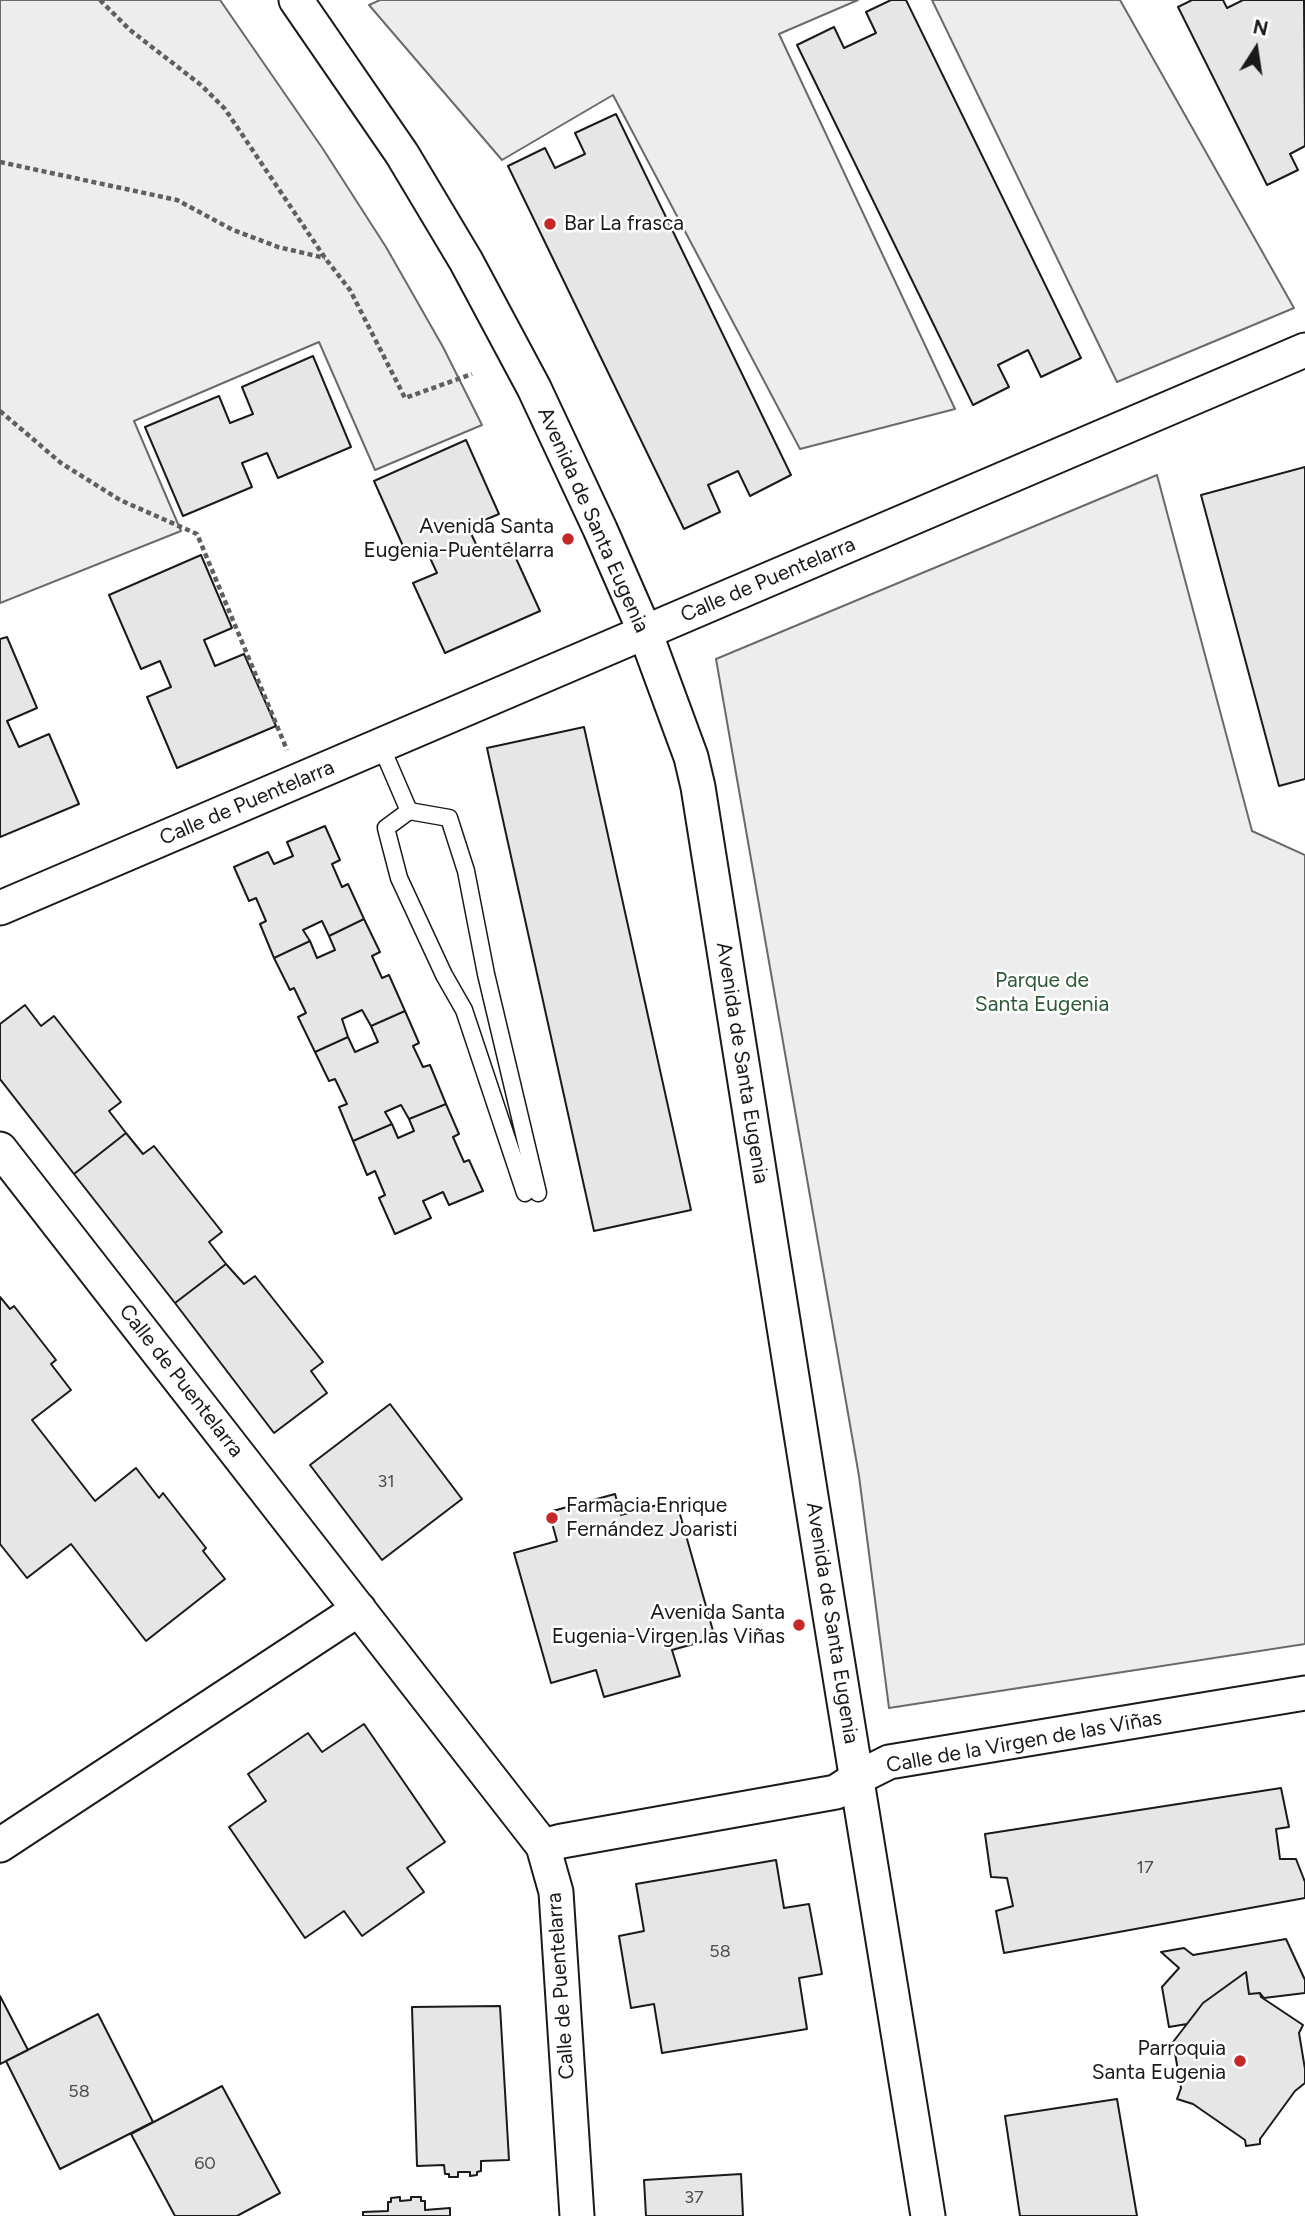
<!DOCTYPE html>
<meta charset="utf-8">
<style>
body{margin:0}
#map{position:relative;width:1305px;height:2216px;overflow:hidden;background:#fff;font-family:Figtree,sans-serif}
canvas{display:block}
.north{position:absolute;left:1221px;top:14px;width:70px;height:70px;-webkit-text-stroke:5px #fff;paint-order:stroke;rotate:12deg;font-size:19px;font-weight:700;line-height:28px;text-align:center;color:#1a1a1a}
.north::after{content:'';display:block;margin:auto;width:24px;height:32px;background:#1a1a1a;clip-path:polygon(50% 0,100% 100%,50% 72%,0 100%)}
</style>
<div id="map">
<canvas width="1305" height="2216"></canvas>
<div class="north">N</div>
</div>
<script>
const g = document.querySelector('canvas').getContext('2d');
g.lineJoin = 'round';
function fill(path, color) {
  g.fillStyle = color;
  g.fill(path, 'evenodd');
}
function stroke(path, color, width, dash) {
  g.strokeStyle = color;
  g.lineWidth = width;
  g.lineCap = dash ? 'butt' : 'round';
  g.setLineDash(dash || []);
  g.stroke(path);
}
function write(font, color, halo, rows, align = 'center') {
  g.font = font + ' Figtree,sans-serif';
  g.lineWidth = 5;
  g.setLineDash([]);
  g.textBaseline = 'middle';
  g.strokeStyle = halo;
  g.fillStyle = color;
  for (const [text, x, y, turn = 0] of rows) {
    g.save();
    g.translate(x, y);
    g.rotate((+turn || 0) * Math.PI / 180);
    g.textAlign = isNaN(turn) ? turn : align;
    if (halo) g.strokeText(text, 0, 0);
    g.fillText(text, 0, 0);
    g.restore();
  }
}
const built = new Path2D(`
 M0,0H220L323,149L386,247L443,347L482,425L375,470L319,342L134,421L181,531L0,603Z
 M380,0H858L779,34L955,409L800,449L613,95L502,160L369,5Z
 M932,0H1120L1294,308L1117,382Z
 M1157,475L1252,831L1305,855V1644L889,1708L859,1476L716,659Z`);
const building = new Path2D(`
 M891,0H906L1081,358L1041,377L1028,350L998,365L1009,387L973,405L797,45L834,27L844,48L876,33L866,12Z
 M1192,0H1223L1227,8L1243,0H1304L1305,146L1290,154L1298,170L1267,185L1178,7Z
 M616,114L791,475L750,496L738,471L708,485L720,512L684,529L508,166L545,148L555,168L585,154L575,133Z
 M313,356L351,447L278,478L267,453L242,463L252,487L183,516L145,427L219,396L230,423L253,414L242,387Z
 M466,440L499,514L468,527L481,555L509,543L540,611L445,653L413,583L437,573L425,547L407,555L374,481Z
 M1305,467V779L1279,786L1201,495Z
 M201,555L232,628L204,640L215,666L244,654L276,726L177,768L147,697L171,687L160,661L141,669L109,595Z
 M7,637L37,708L7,721L19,747L49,734L79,804L0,837V639Z
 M584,727L691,1210L594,1231L487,748Z
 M325,826L340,860L332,864L342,887L348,884L364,919L329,936L322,921L303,930L310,941L274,958L260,924L266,921L256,898L249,901L234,867L268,852L274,864L293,856L287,842Z
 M364,919L380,952L372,956L382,978L389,975L405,1011L371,1026L362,1010L342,1019L348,1037L315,1052L298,1017L306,1013L294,988L290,990L274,958L310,941L317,958L335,950L329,936Z
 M25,1005L41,1026L54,1016L121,1102L109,1111L126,1133L74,1174L0,1079V1024Z
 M405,1011L419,1043L413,1046L423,1067L430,1065L446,1104L409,1119L401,1105L385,1112L392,1124L353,1141L339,1107L347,1104L335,1079L329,1081L315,1052L348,1037L355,1052L378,1042L371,1026Z
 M446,1104L459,1134L453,1137L460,1153L464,1162L469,1160L483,1191L449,1205L443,1192L423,1201L431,1218L395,1234L379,1198L385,1195L375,1171L367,1175L353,1141L392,1124L398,1138L414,1131L409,1119Z
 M126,1133L143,1154L154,1146L222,1232L209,1242L226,1264L175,1303L74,1174Z
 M226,1264L244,1284L255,1276L323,1362L311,1371L327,1393L274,1433L175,1303Z
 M0,1297L10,1309L14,1306L56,1360L51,1364L71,1390L32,1420L95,1501L136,1468L159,1498L163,1493L206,1548L203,1551L225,1579L146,1641L71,1544L27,1578L0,1544Z
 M390,1404L462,1499L382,1560L310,1465Z
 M615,1494L621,1515L676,1500L715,1638L672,1650L680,1676L604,1697L596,1670L551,1683L514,1553L557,1541L549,1512Z
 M364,1724L445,1842L407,1868L424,1892L362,1936L344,1911L305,1938L229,1827L266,1801L248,1774L308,1733L322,1752Z
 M1281,1788L1289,1827L1276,1829L1280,1859H1296L1305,1882V1898L1004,1953L996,1911L1013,1906L1007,1878L991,1877L985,1834Z
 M776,1860L784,1908L809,1904L822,1974L799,1978L807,2029L662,2053L654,2004L631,2008L619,1936L644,1931L636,1884Z
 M1286,1939L1305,1980V1993L1264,1998L1260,1993L1249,1994L1246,1972L1203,2003L1187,2024L1169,2027L1162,1987L1179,1968L1161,1952L1184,1948L1193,1955Z
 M1246,1972L1249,1994L1260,1993L1261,1997L1303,2025L1299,2033L1305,2069V2083L1295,2091L1260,2139V2144L1246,2146L1245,2140L1193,2104L1177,2099L1181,2088L1175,2053L1170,2046L1203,2003Z
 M0,1996L28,2050L0,2064Z
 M500,2006L509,2160L481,2161V2171L477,2172V2175L470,2176V2172H458V2177H449V2174H445L444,2165L417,2166L412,2007Z
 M98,2014L153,2122L60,2169L6,2061Z
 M222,2086L280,2193L237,2216H175L131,2134Z
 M1117,2099L1137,2216H1020L1005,2116Z
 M741,2174L743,2216H646L644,2180Z
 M400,2197V2201L411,2200V2197H421V2201H425V2210L450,2208V2216H363V2212L388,2211V2202H391V2198Z`);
const path = new Path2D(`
 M100,0L130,30L201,85L225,109L325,258L350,290L405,398L472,374
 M0,162L177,200L233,230L278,247L325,258
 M0,411L61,463L120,500L197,534L287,750`);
const service = new Path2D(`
 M381,746L409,811L449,818L466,871L486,974L538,1193
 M409,811L386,828L399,878L444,975L464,1010L525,1193`);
const minor = new Path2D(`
 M296,0L402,154L466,261L534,388L600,529L645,632L691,757L698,787L828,1603L928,2216
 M0,908L1305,350
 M0,1149L543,1846L556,1892L577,2216
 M0,1845L359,1609
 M543,1846L562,1841L836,1792L857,1778L889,1762L1305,1693`);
const markers = [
 [550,224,7,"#c62828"],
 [568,539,7,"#c62828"],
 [552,1518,7,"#c62828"],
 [799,1625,7,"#c62828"],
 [1240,2061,7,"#c62828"]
];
const numberNames = [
 ["31",386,1482],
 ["17",1145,1868],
 ["58",720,1952],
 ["58",79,2092],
 ["60",205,2164],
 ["37",694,2198]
];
const poiNames = [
 ["Bar La frasca",564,224,"left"],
 ["Avenida Santa",554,527],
 ["Eugenia-Puentelarra",554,551],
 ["Farmacia Enrique",566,1506,"left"],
 ["Fernández Joaristi",566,1530,"left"],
 ["Avenida Santa",785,1613],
 ["Eugenia-Virgen las Viñas",785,1637],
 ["Parroquia",1226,2049],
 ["Santa Eugenia",1226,2073]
];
const streetNames = [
 ["Avenida de Santa Eugenia",593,520,66],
 ["Calle de Puentelarra",768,580,-23],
 ["Calle de Puentelarra",247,803,-23],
 ["Avenida de Santa Eugenia",742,1063,81],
 ["Calle de Puentelarra",181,1381,52],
 ["Avenida de Santa Eugenia",832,1623,81],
 ["Calle de la Virgen de las Viñas",1024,1742,-10],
 ["Calle de Puentelarra",561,1986,-94]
];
const parkNames = [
 ["Parque de",1042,981],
 ["Santa Eugenia",1042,1005]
];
fill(built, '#ededed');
stroke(built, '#6a6a6a', 2);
fill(building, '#e6e6e6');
stroke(building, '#1a1a1a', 2);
stroke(service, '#1a1a1a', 19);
stroke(minor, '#1a1a1a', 37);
stroke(path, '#5f5f5f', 4.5, [5, 3.5]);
stroke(service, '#fff', 16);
stroke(minor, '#fff', 33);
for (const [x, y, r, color] of markers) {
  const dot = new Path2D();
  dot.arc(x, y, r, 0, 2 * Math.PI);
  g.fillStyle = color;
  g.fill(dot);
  stroke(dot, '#fff', 2.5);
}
write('18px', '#4d4d4d', null, numberNames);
write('21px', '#1a1a1a', '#fff', poiNames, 'right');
write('21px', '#1a1a1a', '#fff', streetNames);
write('21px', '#2b5a34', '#fff', parkNames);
</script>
